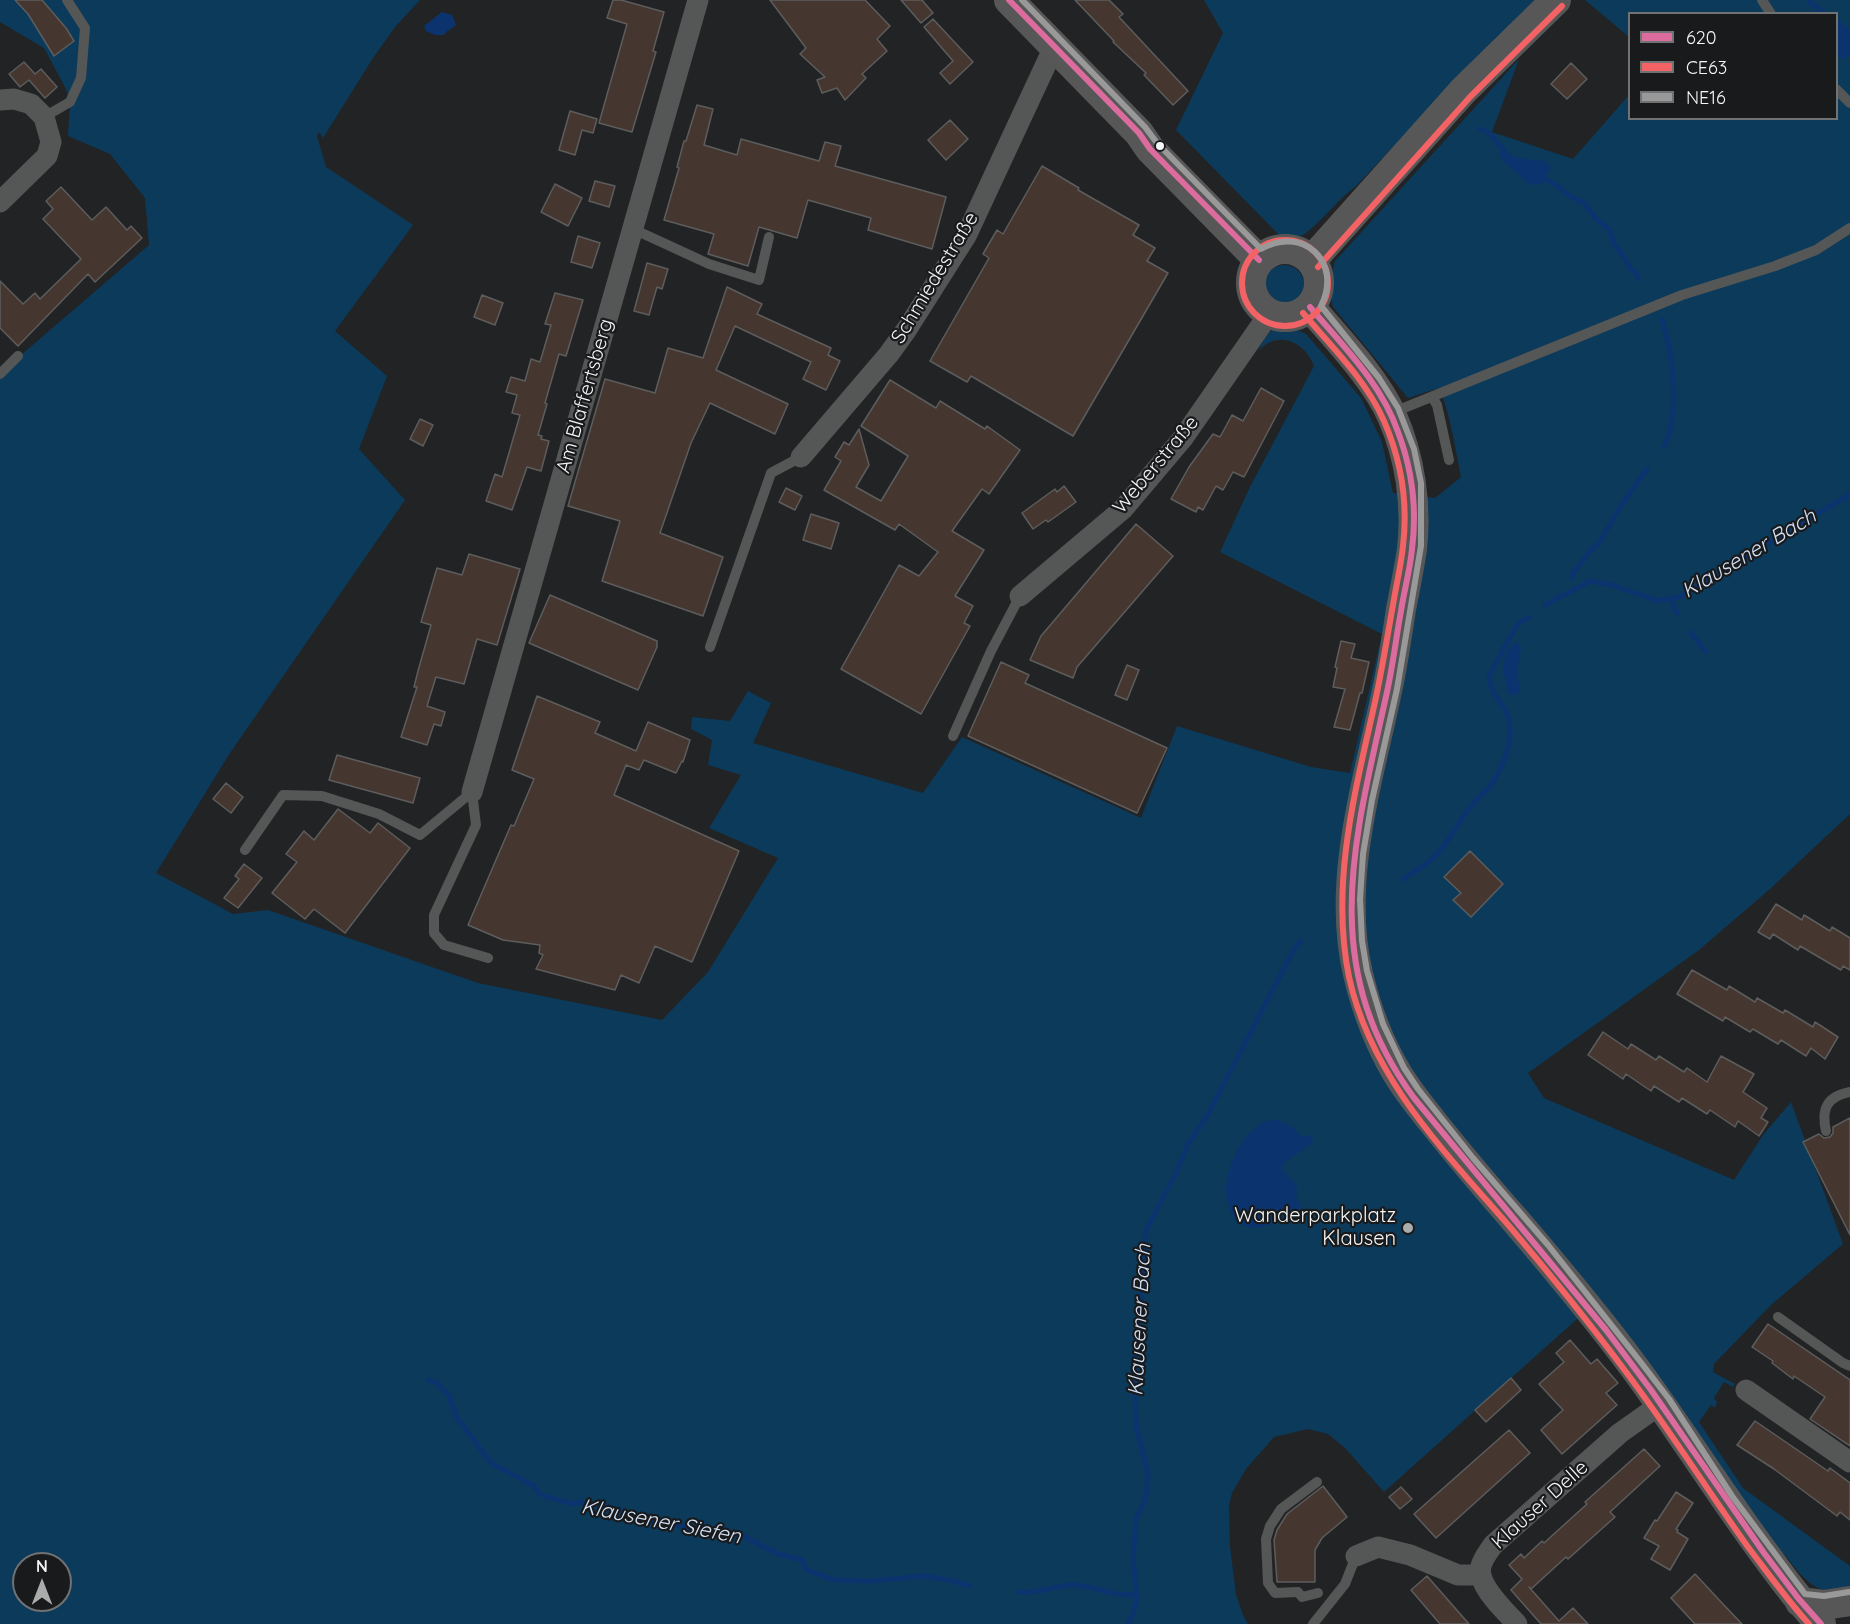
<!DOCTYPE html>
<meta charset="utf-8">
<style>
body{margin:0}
#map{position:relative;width:1850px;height:1624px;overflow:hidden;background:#222324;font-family:Quicksand,sans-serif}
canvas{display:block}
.legend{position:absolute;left:1628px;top:12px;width:210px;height:108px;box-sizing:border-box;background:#181a1c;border:2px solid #707273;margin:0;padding:8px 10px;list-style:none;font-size:18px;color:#f4f5f6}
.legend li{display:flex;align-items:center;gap:12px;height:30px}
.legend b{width:30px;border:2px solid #707273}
.north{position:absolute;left:12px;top:1552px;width:60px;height:60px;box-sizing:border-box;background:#181a1c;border:2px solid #707273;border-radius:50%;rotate:0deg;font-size:16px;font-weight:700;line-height:24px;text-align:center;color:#f4f5f6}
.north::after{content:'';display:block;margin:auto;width:21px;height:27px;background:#aaacac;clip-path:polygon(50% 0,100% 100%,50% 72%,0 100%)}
</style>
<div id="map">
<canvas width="1850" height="1624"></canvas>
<ul class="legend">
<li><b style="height:8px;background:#dc6c9e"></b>620</li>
<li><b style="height:8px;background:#f36366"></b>CE63</li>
<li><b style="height:8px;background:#999"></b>NE16</li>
</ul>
<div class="north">N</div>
</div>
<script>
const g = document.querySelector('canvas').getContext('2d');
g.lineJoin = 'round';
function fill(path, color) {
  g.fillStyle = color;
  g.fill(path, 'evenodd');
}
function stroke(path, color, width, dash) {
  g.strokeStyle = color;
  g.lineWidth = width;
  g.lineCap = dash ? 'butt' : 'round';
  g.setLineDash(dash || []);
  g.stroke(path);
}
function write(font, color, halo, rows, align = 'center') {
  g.font = font + ' Quicksand,sans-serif';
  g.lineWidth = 4.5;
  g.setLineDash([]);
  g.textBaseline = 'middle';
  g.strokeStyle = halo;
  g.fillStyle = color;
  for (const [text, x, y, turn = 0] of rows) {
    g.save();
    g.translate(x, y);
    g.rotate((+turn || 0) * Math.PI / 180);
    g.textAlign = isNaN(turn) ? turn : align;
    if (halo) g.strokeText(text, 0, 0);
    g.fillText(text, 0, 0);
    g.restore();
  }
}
const green = new Path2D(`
 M0,0H420L395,27L373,58L323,138L319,132L317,136L326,167L413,225L335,331L387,376L359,449L405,500L230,753L156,873L233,914L268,910L478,983L662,1020L708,972L778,858L709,828L741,775L708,765L712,740L691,729L692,717L730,721L748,691L771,703L753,743L923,793L962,737L1141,818L1177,726L1311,767L1350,773L1382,634L1220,552L1250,487L1314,366C1305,342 1278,329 1258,351C1261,345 1264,338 1269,333C1278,323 1297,328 1307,335L1361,398L1382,442L1393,493L1435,498L1461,477C1455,448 1451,416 1439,388L1408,398L1333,307C1329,291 1330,277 1335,261L1519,59L1492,132L1573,159L1629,95L1630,118H1836V14H1630L1629,37L1585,0H1850V814L1770,889L1699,950L1528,1073L1544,1098L1734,1180L1763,1135L1791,1102L1843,1244L1771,1305L1714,1364L1713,1372L1735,1384L1733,1387L1724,1382L1714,1398L1717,1402L1715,1408L1711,1405L1699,1422L1743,1488L1850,1566V1590C1842,1590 1833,1592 1825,1590C1807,1587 1794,1565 1782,1552H1779L1595,1298L1576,1320L1384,1492L1345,1448L1328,1434L1308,1429L1274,1437L1246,1469L1232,1493L1229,1506L1230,1547L1236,1595L1243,1615L1248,1624H0V373L149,245L145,198L110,154L68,136L70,103L66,89L44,48L0,22ZM24,1564H60V1600H24Z
 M1204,0H1535L1467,69L1356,186C1338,199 1324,219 1306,233C1299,238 1290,238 1282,238L1176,130L1223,33Z
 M1264 285a20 20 0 1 1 40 0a20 20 0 1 1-40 0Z`);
const water = new Path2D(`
 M442,12L452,15L456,25C451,30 448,29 444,35H435L426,31L424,26Z
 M1837,19L1850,30V57L1849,55L1843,60L1837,55Z
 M1501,150H1504L1517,158L1545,161L1551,168L1541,184L1530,185L1502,160L1499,155Z
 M1517,642L1521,647L1517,675L1520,689L1517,695C1504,696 1507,687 1505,678C1502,665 1504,649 1517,642Z
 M1278,1120L1293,1128L1302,1137L1310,1135L1314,1142L1285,1162L1282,1169L1297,1186L1296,1196L1301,1208C1294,1217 1265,1228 1253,1228C1247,1228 1240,1224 1235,1221C1231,1213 1227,1203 1226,1194C1224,1171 1242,1132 1264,1122C1268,1120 1273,1120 1278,1120Z`);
const stream = new Path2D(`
 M1809,1L1824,13
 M1480,129L1488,132L1504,150
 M1545,179L1558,186L1569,196L1584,203L1595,218L1609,229L1615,246L1621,253L1630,268L1636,273L1638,279
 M1662,320C1673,354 1680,415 1664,447
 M1572,578L1573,573L1592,549L1600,542L1620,507L1647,469
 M1671,600L1677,613
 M1545,605L1590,581L1612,585L1658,601L1679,597L1850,494
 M1691,633L1706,652
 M1403,879C1413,872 1424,867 1433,858C1448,845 1456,825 1468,810C1475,801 1483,794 1490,786C1503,769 1511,746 1510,726C1509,706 1489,695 1489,676L1515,628L1520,622L1529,618
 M428,1380L437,1383L449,1396L457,1418L491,1463L534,1486L539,1493L547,1497L573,1504L581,1502L590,1505H603L666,1525L681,1526L711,1530L720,1534L741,1535L778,1554L803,1560L805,1568L807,1570L834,1580L871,1581L925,1576L953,1581L970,1586
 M1019,1592C1038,1594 1054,1586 1071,1585C1095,1584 1110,1598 1137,1594
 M1128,1624L1133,1614L1137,1598L1133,1560L1136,1519L1144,1503L1147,1489L1148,1473L1136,1426L1135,1390V1354L1143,1282L1146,1230L1177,1171L1188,1144L1207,1116L1291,955L1296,946L1301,941`);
const building = new Path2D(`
 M15,0H42L66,28L74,41L54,56L28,14Z
 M613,0H621L664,12L653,51L656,52L632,132L599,123L627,24L607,18Z
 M770,0H865L890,26L877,39L887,51L862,74L866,78L845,100L837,88L822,93L817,80L825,77L800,54L806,48Z
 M901,0H922L933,13L921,23Z
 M1075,0H1109L1123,14L1119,17L1188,91L1173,105L1144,75L1146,73L1113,42L1114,41Z
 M933,19L973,62L950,84L940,73L953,61L924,27Z
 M24,62L35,74L41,69L57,87L45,98L29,80L20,87L9,74Z
 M1571,63L1587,79L1567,99L1551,84Z
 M697,105L713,109L704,145L737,155L741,139L819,161L825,142L841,146L835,166L946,197L932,249L868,230L871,218L808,200L797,238L759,227L748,266L708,254L714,234L664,220L679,168L677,167L684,141H686Z
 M570,111L597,119L593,133L582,130L575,155L559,150Z
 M950,120L968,139L946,160L928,140Z
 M1042,166L1079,188L1078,190L1139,225L1133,235L1155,248L1147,261L1168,273L1073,436L971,376L967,382L930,361L989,258L983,254L997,230L1003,234Z
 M595,181L615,186L609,207L589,201Z
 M555,184L582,198L568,226L541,212Z
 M61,187L92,220L106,207L127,230L131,226L142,238L95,282L88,274L18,346L0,328V281L23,304L35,293L40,299L81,259L43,219L53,209L46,201Z
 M578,236L600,243L592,268L571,262Z
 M647,263L668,269L662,289L657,287L649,315L634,311Z
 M727,287L762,304L757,314L831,348L828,355L840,361L826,390L803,379L811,362L735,326L716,370L788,404L775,434L710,403L691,443L660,533L723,557L703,616L602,581L620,521L568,506L605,379L655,393L668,348L703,358Z
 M555,293L583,300L566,356L559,354L545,403L547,404L538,435L542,436L541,439L549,441L541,471L527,467L512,510L486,501L495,474L502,477L520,415L512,413L517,395L506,392L511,377L525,381L531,359L540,362L551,325L545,324Z
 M482,295L503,303L495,325L474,317Z
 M890,380L936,408L940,401L985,429L987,426L1020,450L989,494L982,489L952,531L984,550L955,596L973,606L964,623L970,626L921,714L841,669L899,565L919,576L938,552L899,524L895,530L824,490L841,461L835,457L844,442L849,445L859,429L869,465L856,487L881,501L908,456L861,426Z
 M1261,388L1284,401L1244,477L1233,472L1223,490L1216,486L1203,510L1198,507L1196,512L1171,499L1189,467L1213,434L1220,437L1232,415L1243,421Z
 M420,419L433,425L423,446L410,439Z
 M1064,486L1076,502L1048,522L1046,520L1033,529L1022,513L1055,489L1057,492Z
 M786,488L802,496L795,510L779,502Z
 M811,514L839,523L831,549L803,540Z
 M1136,524L1173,556L1077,667L1073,678L1030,660L1041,636Z
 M469,554L520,569L497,645L477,639L464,684L436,677L427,706L445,712L441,726L434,724L427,745L401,737L417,687H414L418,671L431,625L421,622L437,568L462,575Z
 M550,595L657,641V647L638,690L529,643Z
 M1341,641L1355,644L1351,658L1369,662L1362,693H1360L1350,730L1334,727L1345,689L1333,687L1337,668L1335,667Z
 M1001,662L1029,675L1025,683L1167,748L1137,813L968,736Z
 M1127,665L1139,670L1127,700L1115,695Z
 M537,696L600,722L595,733L636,751L648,722L690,740L683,762L682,761L676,773L644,760L639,770L626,765L614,795L739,851L692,962L655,946L639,983L621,975L615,990L536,969L543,955L539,953L540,945L503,940L468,925L511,825L514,826L534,779L512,770Z
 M337,755L420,778L413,803L329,780Z
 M226,783L243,797L231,813L213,799Z
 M338,809L370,833L378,823L410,848L345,933L314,909L305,919L272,893L297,862L286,854L304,831L314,840Z
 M1470,851L1503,884L1471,917L1453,900L1461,893L1444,877Z
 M244,864L262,878L238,908L224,898L239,879L235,876Z
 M1776,904L1802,920L1804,915L1830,931L1832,927L1850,938V970L1843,966L1841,970L1800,946L1798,950L1773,934L1770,939L1758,932Z
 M1692,970L1727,990L1729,986L1755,1002L1757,998L1783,1013L1785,1010L1813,1027L1815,1022L1838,1037L1825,1059L1811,1048L1806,1056L1781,1040L1778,1044L1753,1029L1750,1032L1725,1017L1723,1021L1677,994Z
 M1603,1032L1628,1049L1631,1044L1656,1060L1659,1056L1684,1072L1687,1068L1707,1082L1721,1056L1754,1074L1743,1092L1767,1108L1761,1118L1768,1122L1759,1136L1738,1121L1735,1127L1710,1110L1707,1114L1682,1098L1679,1102L1654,1086L1651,1091L1626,1074L1623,1079L1588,1055Z
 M1850,1118V1235L1803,1142L1819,1134L1824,1138L1830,1137L1833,1133V1127Z
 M1768,1324L1850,1380V1446L1810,1419L1825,1397L1794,1376L1793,1379L1772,1363L1773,1361L1752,1347Z
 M1570,1340L1591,1364L1597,1359L1618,1383L1606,1393L1617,1405L1562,1454L1541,1430L1563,1410L1539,1384L1564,1362L1556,1353Z
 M1511,1378L1521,1390L1486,1422L1475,1410Z
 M1755,1421L1828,1471L1830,1468L1850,1483V1520L1840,1512L1837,1516L1774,1469L1737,1445Z
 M1509,1430L1530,1453L1436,1538L1414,1514Z
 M1644,1449L1660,1466L1610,1512L1615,1517L1568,1559L1566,1557L1531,1589L1529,1587L1559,1621L1573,1608L1588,1624H1541L1511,1590L1522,1579L1509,1565L1521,1554L1524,1558L1542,1541L1544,1543L1587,1504L1585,1502Z
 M1323,1486L1347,1517L1322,1538L1315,1550V1582H1277L1274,1540L1277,1530L1287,1514Z
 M1401,1487L1412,1499L1400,1509L1389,1497Z
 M1676,1492L1693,1503L1676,1529L1678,1530L1677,1532L1688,1539L1670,1570L1651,1559L1659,1546L1644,1538L1655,1520L1657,1521Z
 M1695,1574L1722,1603L1742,1624H1695L1671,1598Z
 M1427,1576L1469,1624H1440L1411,1590Z`);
const lane = new Path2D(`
 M1762,0L1771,14
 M1836,89L1850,103
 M44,117L70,102L81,78L85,28L67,0
 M633,229L709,264L759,280L769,237
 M0,374L18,356
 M1432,397L1437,405L1449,460
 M1394,412L1682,295L1775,266L1816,250L1850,228
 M710,647L771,473L801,457
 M953,736L991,651L1020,596
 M472,792L476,825L434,915V933L444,945L488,958
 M245,850L283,795L322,796L379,814L420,835L472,792
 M1826,1131C1821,1108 1827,1097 1850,1092
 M1778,1317L1843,1363L1850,1366
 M1317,1482L1281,1509L1270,1526L1266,1539L1268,1583L1275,1593L1298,1592L1302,1597L1318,1593
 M1313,1624L1345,1584L1356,1556`);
const street = new Path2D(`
 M0,100L14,99L31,104L44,117L51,142L47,156L0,202
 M801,457L889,354L907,329L966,236L1054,47
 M1020,596L1123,509L1183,438L1269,314
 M472,792L698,0
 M1746,1390L1850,1462
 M1356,1556L1378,1547L1410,1555L1458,1575H1481
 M1517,1624C1505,1611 1476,1585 1481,1566C1483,1558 1489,1551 1493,1545L1620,1433L1661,1404`);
const secondary = new Path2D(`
 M1009,0L1139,133L1150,149L1259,260
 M1251 283a34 34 0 1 1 68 0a34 34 0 1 1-68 0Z
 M1311,261L1463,91L1556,0
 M1310,307C1337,339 1375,378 1392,416C1410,457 1417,504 1412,549C1409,569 1405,589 1401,609C1397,636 1393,664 1387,691C1368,782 1336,881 1358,974C1366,1008 1379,1043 1397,1073C1407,1090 1420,1106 1432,1121C1459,1155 1487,1188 1515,1220C1556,1268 1597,1317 1634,1367C1679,1428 1719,1492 1764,1553C1782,1577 1799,1602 1821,1624
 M1800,1602L1824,1605L1850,1601`);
const bus1 = new Path2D(`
 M1009,0L1139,133L1150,149L1259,260
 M1310,307C1343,346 1381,383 1398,432C1412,469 1417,510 1412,549C1410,570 1404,591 1401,611C1396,638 1393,665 1387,692C1355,838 1316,965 1414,1098L1606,1330L1651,1390L1764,1553L1798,1598L1821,1624`);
const bus2 = new Path2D(`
 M1242 283a43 43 0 1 1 86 0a43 43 0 1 1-86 0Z
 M1318,267L1470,97L1562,6
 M1303,313C1332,347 1366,380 1384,421C1401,460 1408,504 1403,546C1401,566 1396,586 1393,605C1387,638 1382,670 1375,702C1355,792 1330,884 1349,977C1371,1078 1445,1152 1510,1227C1549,1273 1587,1320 1623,1368C1667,1426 1706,1488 1748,1547C1768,1573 1787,1600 1809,1624`);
const bus3 = new Path2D(`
 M1022,0L1145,127L1157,143L1261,249C1303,225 1343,262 1321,306L1379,378L1398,408L1414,449L1421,483V546L1397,689L1372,800L1363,854L1360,899L1362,941L1367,971L1383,1024L1404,1068L1418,1089L1473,1158L1548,1245L1639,1360L1669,1399L1732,1496L1805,1594L1824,1596L1849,1592`);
const markers = [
 [1160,146,5,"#f4f5f6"],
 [1408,1228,6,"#aaacac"]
];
const streetNames = [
 ["Schmiedestraße",935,278,-59],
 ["Am Blaffertsberg",585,396,-74],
 ["Weberstraße",1156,465,-50],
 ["Klauser Delle",1540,1505,-42]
];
const poiNames = [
 ["Wanderparkplatz",1396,1216],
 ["Klausen",1396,1239]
];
const waterNames = [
 ["Klausener Bach",1749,554,-31],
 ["Klausener Bach",1140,1320,-87],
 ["Klausener Siefen",661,1522,11]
];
fill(green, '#0c3a5b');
fill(water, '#0b346f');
stroke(stream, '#0b346f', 5);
fill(building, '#453630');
stroke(building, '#5d5d5d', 1.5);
stroke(lane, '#555656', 10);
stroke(street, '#555656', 21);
stroke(secondary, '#585757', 30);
stroke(bus1, '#dc6c9e', 6);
stroke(bus2, '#f36366', 6);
stroke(bus3, '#999', 6);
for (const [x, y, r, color] of markers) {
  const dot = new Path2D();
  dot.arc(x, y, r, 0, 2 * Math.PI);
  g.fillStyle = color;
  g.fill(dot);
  stroke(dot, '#181a1c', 2);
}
write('20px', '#f4f5f6', '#181a1c', streetNames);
write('20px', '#f4f5f6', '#181a1c', poiNames, 'right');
write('italic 21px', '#d3e0f4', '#181a1c', waterNames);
</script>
